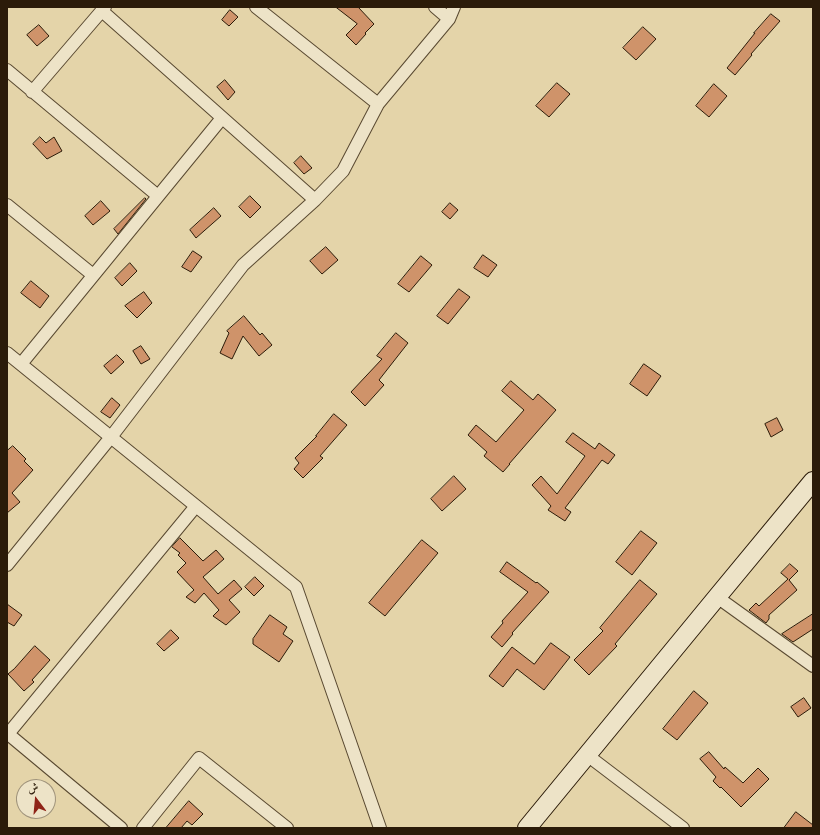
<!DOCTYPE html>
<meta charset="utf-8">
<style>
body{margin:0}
#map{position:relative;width:820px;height:835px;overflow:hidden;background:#e4d4a9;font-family:"Sorts Mill Goudy",Amiri,serif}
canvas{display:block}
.frame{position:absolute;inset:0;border:8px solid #2b1b09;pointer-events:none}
.north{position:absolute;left:16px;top:779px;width:40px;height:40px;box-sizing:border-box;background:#ede3c7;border:1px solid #9f937b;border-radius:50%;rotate:344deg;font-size:11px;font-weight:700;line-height:16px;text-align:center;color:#2b1b09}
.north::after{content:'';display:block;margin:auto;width:14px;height:18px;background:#8f2418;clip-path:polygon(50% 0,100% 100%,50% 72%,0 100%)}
</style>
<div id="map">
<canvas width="820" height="835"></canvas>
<div class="frame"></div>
<div class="north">ش</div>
</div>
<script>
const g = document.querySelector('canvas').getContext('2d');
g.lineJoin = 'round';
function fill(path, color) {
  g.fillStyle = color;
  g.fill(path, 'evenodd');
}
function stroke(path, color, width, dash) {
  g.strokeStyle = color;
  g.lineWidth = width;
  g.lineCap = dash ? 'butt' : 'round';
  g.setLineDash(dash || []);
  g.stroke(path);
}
const building = new Path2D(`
 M336,7H358L374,24L365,33L366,34L356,45L346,35L357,24Z
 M230,10L238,17L229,26L222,20Z
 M771,14L780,21L751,54L752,55L735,75L727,68L755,33H754Z
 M39,25L49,36L37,46L27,35Z
 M643,27L656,39L636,60L623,48Z
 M225,80L235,92L228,100L217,87Z
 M557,83L570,94L549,117L536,106Z
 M714,84L727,96L709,117L696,106Z
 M40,137L46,143L54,137L62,151L47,159L33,144Z
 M301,156L312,168L304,174L294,163Z
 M250,196L261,207L250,218L239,207Z
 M145,198L146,199L118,234L114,229Z
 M101,201L110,211L93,225L85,216Z
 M450,203L458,210L450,219L442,212Z
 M214,208L221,216L196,238L190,230Z
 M326,247L338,260L322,274L310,261Z
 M193,251L202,257L191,272L182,267Z
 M483,255L497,265L488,277L474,268Z
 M421,256L432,265L409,292L398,284Z
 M130,263L137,271L122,286L115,278Z
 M31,281L49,296L40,308L21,293Z
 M459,289L470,297L448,324L437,316Z
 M144,292L152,303L137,318L125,306Z
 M244,316L260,335L262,333L272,345L259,356L243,336L232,359L220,353L229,333L227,331Z
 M396,333L408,343L379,380L384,385L365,406L351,392L382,359L377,356Z
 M141,346L150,359L141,364L133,351Z
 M117,355L124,362L111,374L104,366Z
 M644,364L661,376L647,396L630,384Z
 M511,381L533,400L538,394L556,410L509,464H510L503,472L484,456L487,452L468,435L476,425L496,442L524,410L502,391Z
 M112,398L120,405L110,418L101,412Z
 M334,414L347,425L320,456L323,458L303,478L294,469L299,463L295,458L317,436H316Z
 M777,418L783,430L771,437L765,424Z
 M573,433L595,449L599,443L615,455L608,464L602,460L565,508L571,512L565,521L548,510L551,506L532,485L541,476L557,494L585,456L566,442Z
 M13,446L26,459L24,461L33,470L12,493L20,502L7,513V451Z
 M454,476L466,489L442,511L431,499Z
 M641,531L657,543L632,575L616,562Z
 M180,538L203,561L216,550L224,559L203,577L218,594L234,580L242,589L229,600L240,612L226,625L213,616L219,610L204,593L195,603L186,597L194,590L177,572L186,563L178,555L180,553L172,547Z
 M422,540L438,553L385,616L369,603Z
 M507,562L536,583L537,582L549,592L512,633L513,634L502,647L491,637L503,623L502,621L528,592L500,572Z
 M790,564L798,571L789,580L797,590L769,615V619L766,623L749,610L756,603L759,606L788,579L781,573Z
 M255,577L264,586L254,596L245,587Z
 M640,580L657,594L615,644L617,646L589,675L574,660L603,631L600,628Z
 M7,604L22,615L14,626L7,622Z
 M813,614V629L793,642L782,634Z
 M270,615L287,627L283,634L293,641L279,662L253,644V639Z
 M171,630L179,638L164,651L157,644Z
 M551,643L570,657L544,690L517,669L503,687L489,676L512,647L534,664Z
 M35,646L50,660L32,680L34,682L24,691L8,674L14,669Z
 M694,691L708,703L677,740L663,729Z
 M804,698L811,708L798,717L791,707Z
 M709,752L724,769L725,767L743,783L758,768L769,779L741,807L721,787L720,788L713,781L716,777L700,759Z
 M189,801L203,814L192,825L187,821L181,828H166Z
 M796,812L813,825V828H784Z`);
const street = new Path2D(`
 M256,7L378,104
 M435,7L449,19
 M102,11L315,200
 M7,70L158,196
 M32,92L105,7
 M7,205L93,275
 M7,353L296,587L380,828
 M21,364L222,118
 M7,565L111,437L243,265L315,200L343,171L378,104L449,19L454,7
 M717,597L813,666
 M7,733L121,828
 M8,734L196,506
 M587,755L683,828
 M143,828L199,758L287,828`);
const secondary = new Path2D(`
 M527,828L717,597L813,481`);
fill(building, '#cf936a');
stroke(building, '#2b1b09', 1);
stroke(street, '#594931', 14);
stroke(secondary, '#2b1b09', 20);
stroke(street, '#ede3c7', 12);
stroke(secondary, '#ede3c7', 18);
</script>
